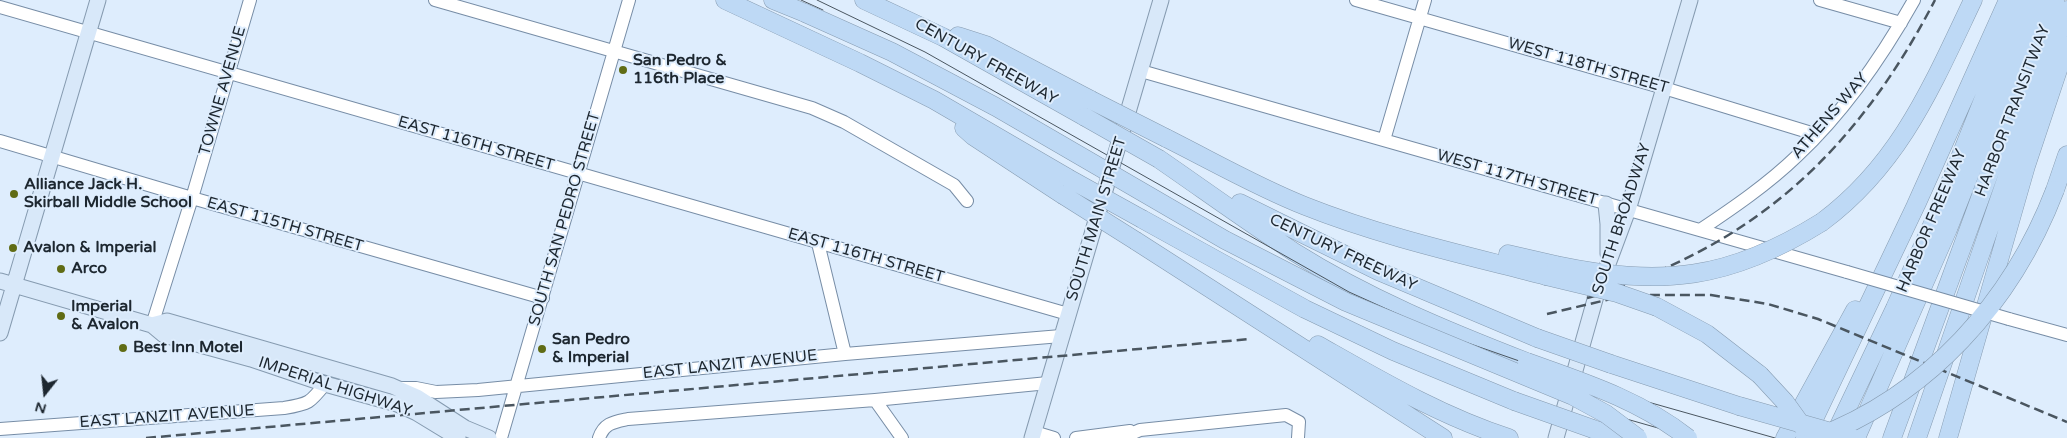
<!DOCTYPE html>
<style>
body{margin:0}
#map{position:relative;width:2067px;height:438px;overflow:hidden;background:#deedfd;font-family:"Varela Round",sans-serif}
canvas{display:block}
.north{position:absolute;left:20px;top:368px;width:50px;height:50px;-webkit-text-stroke:4px #deedfd;paint-order:stroke;rotate:196deg;font-size:14px;font-weight:700;line-height:20px;text-align:center;color:#1d2730}
.north::after{content:'';display:block;margin:auto;width:18px;height:22px;background:#1d2730;clip-path:polygon(50% 0,100% 100%,50% 72%,0 100%)}
</style>
<div id="map">
<canvas width="2067" height="438"></canvas>
<div class="north">N</div>
</div>
<script>
const g = document.querySelector('canvas').getContext('2d');
g.lineJoin = 'round';
function stroke(path, color, width, dash) {
  g.strokeStyle = color;
  g.lineWidth = width;
  g.lineCap = dash ? 'butt' : 'round';
  g.setLineDash(dash || []);
  g.stroke(path);
}
function write(font, color, halo, rows, align = 'center') {
  g.font = font + ' "Varela Round",sans-serif';
  g.lineWidth = 4;
  g.setLineDash([]);
  g.textBaseline = 'middle';
  g.strokeStyle = halo;
  g.fillStyle = color;
  for (const [text, x, y, turn = 0] of rows) {
    g.save();
    g.translate(x, y);
    g.rotate((+turn || 0) * Math.PI / 180);
    g.textAlign = isNaN(turn) ? turn : align;
    if (halo) g.strokeText(text, 0, 0);
    g.fillText(text, 0, 0);
    g.restore();
  }
}
const minor = new Path2D(`
 M435,0L812,108L844,122L954,185L967,201
 M1356,0L1664,88L1818,135
 M1820,0L1901,23
 M0,7L1068,314
 M1141,71L1847,272
 M1384,140L1425,0
 M0,141L192,198L543,298
 M1700,230C1733,208 1768,184 1797,156C1845,111 1882,57 1914,0
 M818,243L845,354
 M2009,319L2067,335
 M152,325L192,198L250,0
 M399,388H416L436,392L478,390L845,354L1061,336
 M875,400L902,438
 M0,429L284,408C309,404 310,403 325,384
 M1034,432L1054,438
 M501,438L629,0
 M599,438C604,423 614,422 628,419L875,400L1048,383
 M1076,438L1130,431
 M1122,438L1140,430L1286,415L1299,422L1298,438`);
const major = new Path2D(`
 M1606,204L1608,224V254
 M0,281L152,325L164,335L251,359L325,384L397,404L417,413L458,438
 M152,325L167,321L392,386L417,397L465,428L489,438
 M0,333L98,0
 M1032,438L1161,0
 M1556,438L1596,296L1628,210L1690,0`);
const highway = new Path2D(`
 M725,0L860,63L934,100L1068,178
 M773,0L805,13
 M864,0L943,37L1085,117
 M958,36L986,45L1091,100
 M964,128L973,136L1063,195
 M1166,138C1212,161 1257,187 1305,206C1383,237 1465,255 1546,276
 M1159,159C1204,190 1248,222 1294,252C1367,298 1447,331 1527,362
 M2055,190L2067,155
 M1240,203L1378,271L1537,338
 M1142,219L1305,309L1393,351L1514,401
 M1822,222C1900,164 1932,86 1973,0
 M1136,241L1443,438
 M1508,254L1556,265
 M1657,307L1707,334L1760,375
 M1318,345C1380,380 1441,416 1509,438
 M1611,364L1739,406
 M1593,429L1622,438
 M1785,438L1855,310
 M1805,438L1916,205L2008,0
 M1833,438L1895,308L1941,205L2023,0
 M1856,438L1948,229L2038,0
 M1892,438L1997,152L2055,0
 M1917,438L2017,148L2067,10
 M1948,438L2026,166L2066,46`);
const tram = new Path2D(`
 M801,0L823,10
 M817,0L925,52L1349,292L1442,334L1588,385L1775,438
 M1242,240L1346,299L1522,380L1616,416L1693,438`);
const rail = new Path2D(`
 M1587,298C1610,292 1632,283 1654,273C1786,218 1870,125 1935,0
 M1547,314L1619,297L1639,295H1711L1768,304L1818,319L2067,422
 M146,438L1250,339`);
const minorBridge = new Path2D(`
 M1847,272L2009,319`);
const highwayBridge = new Path2D(`
 M805,13L892,52L996,107L1225,240L1305,281L1346,302L1573,396L1606,414L1638,438
 M1091,100L1166,138
 M1085,117L1159,159
 M1068,178L1142,219
 M1063,195L1136,241
 M1556,265C1662,287 1729,280 1822,222
 M1546,276L1617,293L1657,307
 M1537,338L1611,364
 M1527,362C1583,382 1640,400 1688,438
 M1760,375L1785,402L1803,427
 M1514,401L1593,429
 M1739,406L1852,438
 M1815,438C1929,395 2012,302 2055,190`);
const markers = [
 [623,70,5,"#606c15"],
 [14,194,5,"#606c15"],
 [13,248,5,"#606c15"],
 [61,269,5,"#606c15"],
 [61,316,5,"#606c15"],
 [123,348,5,"#606c15"],
 [542,349,5,"#606c15"]
];
const poiNames = [
 ["San Pedro &",633,61],
 ["116th Place",633,79],
 ["Alliance Jack H.",24,185],
 ["Skirball Middle School",24,203],
 ["Avalon & Imperial",23,248],
 ["Arco",71,269],
 ["Imperial",71,307],
 ["& Avalon",71,325],
 ["San Pedro",552,340],
 ["& Imperial",552,358],
 ["Best Inn Motel",133,348]
];
const streetNames = [
 ["CENTURY FREEWAY",986,62,29],
 ["WEST 118TH STREET",1588,66,16],
 ["TOWNE AVENUE",223,91,-74],
 ["HARBOR TRANSITWAY",2013,111,-69],
 ["ATHENS WAY",1830,116,-49],
 ["EAST 116TH STREET",476,144,16],
 ["WEST 117TH STREET",1517,178,16],
 ["SOUTH SAN PEDRO STREET",565,219,-74],
 ["SOUTH MAIN STREET",1097,219,-73],
 ["SOUTH BROADWAY",1622,219,-72],
 ["HARBOR FREEWAY",1932,221,-67],
 ["EAST 115TH STREET",285,225,16],
 ["CENTURY FREEWAY",1343,253,25],
 ["EAST 116TH STREET",866,256,16],
 ["EAST LANZIT AVENUE",730,365,-6],
 ["IMPERIAL HIGHWAY",335,387,18],
 ["EAST LANZIT AVENUE",167,417,-4]
];
stroke(minor, '#778da6', 14);
stroke(major, '#869bb0', 17);
stroke(highway, '#869bb0', 19);
stroke(minor, '#fff', 12);
stroke(major, '#d8e8f9', 15);
stroke(highway, '#bed9f5', 18);
stroke(tram, '#4a5660', 1);
stroke(rail, '#4a5660', 2.5, [10, 5]);
stroke(minorBridge, '#778da6', 14, []);
stroke(highwayBridge, '#869bb0', 19, []);
stroke(minorBridge, '#fff', 12);
stroke(highwayBridge, '#bed9f5', 18);
for (const [x, y, r, color] of markers) {
  const dot = new Path2D();
  dot.arc(x, y, r, 0, 2 * Math.PI);
  g.fillStyle = color;
  g.fill(dot);
  stroke(dot, '#deedfd', 2);
}
write('bold 16px', '#1d2730', '#deedfd', poiNames, 'left');
write('16px', '#1d2730', '#deedfd', streetNames);
</script>
